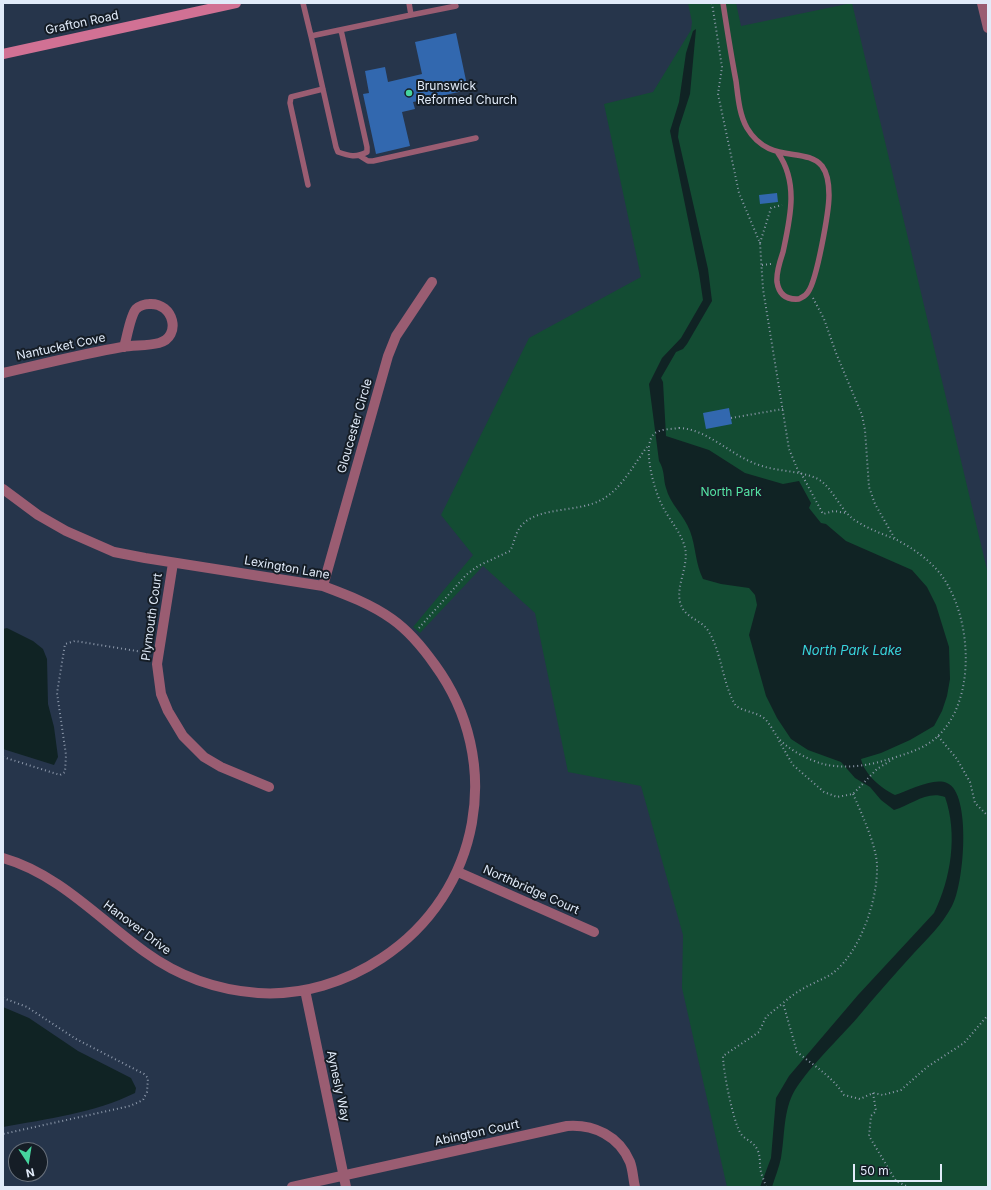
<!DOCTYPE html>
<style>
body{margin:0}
#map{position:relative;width:991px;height:1190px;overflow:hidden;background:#26354b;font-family:Inter,sans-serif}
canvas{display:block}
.frame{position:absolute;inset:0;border:4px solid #e1ebf9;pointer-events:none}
.north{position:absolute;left:8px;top:1142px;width:40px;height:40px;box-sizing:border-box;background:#151d26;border:1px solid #676f7a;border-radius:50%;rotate:168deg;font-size:11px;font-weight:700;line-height:16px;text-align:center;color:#e1ebf9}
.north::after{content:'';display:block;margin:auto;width:14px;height:18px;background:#46d49e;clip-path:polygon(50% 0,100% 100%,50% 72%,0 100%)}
.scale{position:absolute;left:853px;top:1164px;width:89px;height:18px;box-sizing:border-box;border:2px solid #e1ebf9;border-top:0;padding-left:5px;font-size:12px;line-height:14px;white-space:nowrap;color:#e1ebf9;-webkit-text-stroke:3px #151d26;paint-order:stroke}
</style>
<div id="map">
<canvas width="991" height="1190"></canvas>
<div class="frame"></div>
<div class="north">N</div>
<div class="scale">50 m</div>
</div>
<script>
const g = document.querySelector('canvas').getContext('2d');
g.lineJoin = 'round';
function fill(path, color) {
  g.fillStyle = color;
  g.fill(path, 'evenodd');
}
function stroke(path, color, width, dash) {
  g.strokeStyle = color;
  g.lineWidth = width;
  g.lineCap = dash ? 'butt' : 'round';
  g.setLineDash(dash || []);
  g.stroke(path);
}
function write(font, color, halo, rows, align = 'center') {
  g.font = font + ' Inter,sans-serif';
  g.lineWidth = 4;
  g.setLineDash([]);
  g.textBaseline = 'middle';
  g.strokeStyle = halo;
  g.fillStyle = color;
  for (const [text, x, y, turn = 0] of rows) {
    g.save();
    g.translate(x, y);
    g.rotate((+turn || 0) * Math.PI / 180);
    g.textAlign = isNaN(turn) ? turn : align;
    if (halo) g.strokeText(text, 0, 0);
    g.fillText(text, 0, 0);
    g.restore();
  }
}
const green = new Path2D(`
 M688,3H736L741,26L852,3L988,574V1187H727L682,988L683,935L641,786L568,772L535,613L483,566L420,633L413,627L473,555L441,515L529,338L641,277L604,104L653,92L691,30L692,22Z`);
const water = new Path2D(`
 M696,29L690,94L679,128L678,137L708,269L712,301L687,344L683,349L676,352L661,378L663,382L666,436L709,450L745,473L783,484L799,481L811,503L809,508L821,523L826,524L846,541L912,570L927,587L936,605L949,647L950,679L947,696L942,711L934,726L910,740L881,753L861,759C864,774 882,789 895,795C908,791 933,777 947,783C972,793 964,886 952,906C942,925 928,938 914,953C895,974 876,995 858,1017C839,1039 810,1066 795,1090C783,1110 785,1136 781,1158C779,1168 775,1177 772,1187H760L771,1158L776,1098L789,1076L858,995L934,913C951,879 958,834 945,797C927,790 911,805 894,810L881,800L870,787L855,778L841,762L808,750L791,739L777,718L766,696L749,635L757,605L755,595L749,588L721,584L703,579C695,563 696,547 690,531C684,515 670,504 666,488C663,478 665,471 659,461L649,384L662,358L681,338L703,300L699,273L670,131L679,102L686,53L693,31Z
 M7,628L33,641L43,649L47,659L48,704L54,727L58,757L54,765L3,749V629Z
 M3,1007L29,1018L78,1051L131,1078L136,1088L135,1093C94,1113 47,1119 3,1127Z`);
const building = new Path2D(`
 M456,33L468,90L413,102L415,109L402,112L410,146L376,154L363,94L369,93L365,71L385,67L388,82L422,74L415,42Z
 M777,193L778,202L760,204L759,195Z
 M729,408L732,424L706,429L703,413Z`);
const path = new Path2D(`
 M712,3L722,67L718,94L739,193L760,243L763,289L789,449L799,473
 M760,243L771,208L782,205
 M762,265L771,264
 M813,298L824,319L836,353L862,415L865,430L869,487L875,504L895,539
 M731,418L783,409
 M679,428C708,429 731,456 759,465C778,472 799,470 818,479C833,488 839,508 853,519C866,528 880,533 895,539C913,548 933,562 944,579C972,621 976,700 938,736C925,749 903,755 886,760C867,766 843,769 823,764C809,760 789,750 779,739C774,733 771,725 765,719C757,712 745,712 736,706C723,686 722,654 709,632C702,619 684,619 680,602C676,585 689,566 685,548C681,531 668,519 661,503C654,489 641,444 655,433C661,429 672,429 679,428Z
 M801,473L823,514L834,511L846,513
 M419,628L466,575L478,566L510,551C515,542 515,531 523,524C539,507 580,512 601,500C621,490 634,464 647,447
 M938,736L957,759L970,782L975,803L988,816
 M779,741L793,765L824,792L837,797L853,794L877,769L893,759
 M3,757L60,775L65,772L66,755L57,693L65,644L75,641L149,653
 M853,794C861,812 877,847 877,866C878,900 860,952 833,973C824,979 815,982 806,987C798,991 790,997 783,1003L797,1052C814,1066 832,1076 844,1095L860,1099L873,1093L883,1095L901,1090L927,1067L964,1043L988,1015
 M3,998L27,1007L76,1039L144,1074L148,1078L147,1092L143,1100L130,1106L3,1134
 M873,1093L876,1111L871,1116L869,1136L896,1181L908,1187
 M766,1187C765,1182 762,1177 761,1172C759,1165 761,1159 758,1151C754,1141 745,1140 741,1134C733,1122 723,1070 723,1056L759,1032L766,1017L783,1003`);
const lane = new Path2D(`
 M303,3L311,36L411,15L409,3
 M723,3C727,29 731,55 736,81C738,96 739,114 747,128C769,165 805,146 822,166C828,174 829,185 829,195C829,211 817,280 808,292C806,296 802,297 799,299C787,300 779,295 777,282C776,272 780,261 783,252C790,219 799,183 778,153
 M411,15L456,6
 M311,36L336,147L338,152C349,156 356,158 367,152V147L341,30
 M360,156L368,161H373L476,138
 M308,185L290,103L291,97L323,89`);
const street = new Path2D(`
 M982,3L988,28
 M3,373C43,364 82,354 122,347C134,345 147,346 159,343C182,337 174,302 149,304C145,304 139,306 136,309C130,316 127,338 124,347
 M3,489L38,515L66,531L114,552L145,558L323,586C347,595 371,604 392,619C409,631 423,648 435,665C505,761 481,893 382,958C346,982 302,996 258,993C218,990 178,976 145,952C99,919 59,874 3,858
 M173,563L157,664L161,694L168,711L183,736L204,757L221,767L269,787
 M323,586L388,356L396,336L432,282
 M458,872L594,932
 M305,990L346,1187
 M292,1187L567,1126C594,1124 619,1136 630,1162C633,1170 633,1179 635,1187`);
const secondary = new Path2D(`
 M3,54L236,3`);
const markers = [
 [409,93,4,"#46d49e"]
];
const streetNames = [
 ["Grafton Road",82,23,-12],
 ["Nantucket Cove",61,347,-12],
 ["Gloucester Circle",355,426,-74],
 ["Lexington Lane",287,568,10],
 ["Plymouth Court",152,617,-82],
 ["Northbridge Court",531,890,24],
 ["Hanover Drive",137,928,37],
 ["Aynesly Way",338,1086,78],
 ["Abington Court",477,1133,-12]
];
const poiNames = [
 ["Brunswick",417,86],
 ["Reformed Church",417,100]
];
const parkNames = [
 ["North Park",731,492]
];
const waterNames = [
 ["North Park Lake",852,651]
];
fill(green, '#134c33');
fill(water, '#102324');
fill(building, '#3268af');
stroke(path, '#8d99ab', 2, [1, 3]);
stroke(lane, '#9a5d72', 5.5);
stroke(street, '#9a5d72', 10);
stroke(secondary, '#d17194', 10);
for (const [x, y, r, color] of markers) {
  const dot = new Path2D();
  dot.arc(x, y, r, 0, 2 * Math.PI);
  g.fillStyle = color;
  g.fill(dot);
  stroke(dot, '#151d26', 1.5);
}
write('12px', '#e1ebf9', '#151d26', streetNames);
write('12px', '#e1ebf9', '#151d26', poiNames, 'left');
write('12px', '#55e6a5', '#151d26', parkNames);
write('italic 13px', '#38d6dc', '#151d26', waterNames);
</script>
